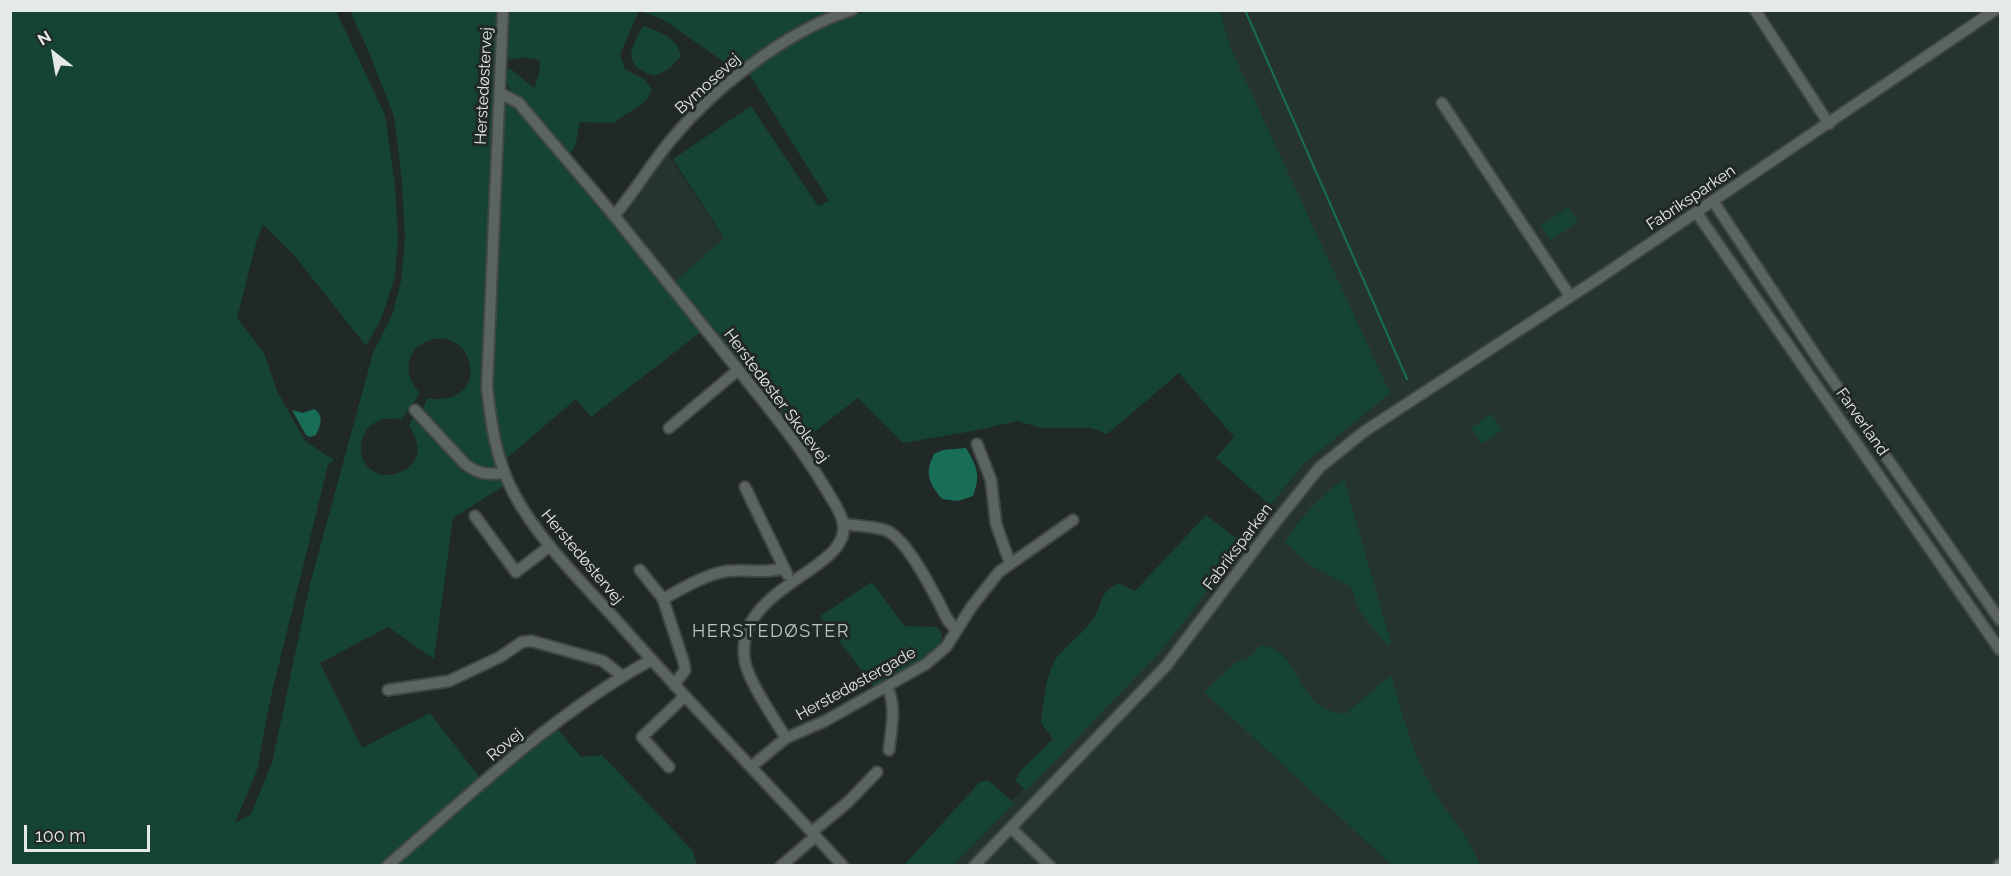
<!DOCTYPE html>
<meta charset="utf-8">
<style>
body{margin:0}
#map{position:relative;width:2011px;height:876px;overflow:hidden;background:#212926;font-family:Raleway,sans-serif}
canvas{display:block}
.frame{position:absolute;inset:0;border:12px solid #e5eae8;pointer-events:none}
.north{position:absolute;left:24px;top:24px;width:60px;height:60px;-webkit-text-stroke:4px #212926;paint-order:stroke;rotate:329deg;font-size:16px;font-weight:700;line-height:24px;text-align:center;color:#e5eae8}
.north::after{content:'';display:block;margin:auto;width:21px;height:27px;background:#e5eae8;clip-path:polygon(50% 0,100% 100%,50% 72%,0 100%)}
.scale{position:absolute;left:24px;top:825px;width:126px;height:27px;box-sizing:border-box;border:3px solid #e5eae8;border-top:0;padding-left:8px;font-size:18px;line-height:21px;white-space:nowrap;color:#e5eae8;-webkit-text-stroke:4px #212926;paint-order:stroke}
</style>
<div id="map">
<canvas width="2011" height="876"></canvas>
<div class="frame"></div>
<div class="north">N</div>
<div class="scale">100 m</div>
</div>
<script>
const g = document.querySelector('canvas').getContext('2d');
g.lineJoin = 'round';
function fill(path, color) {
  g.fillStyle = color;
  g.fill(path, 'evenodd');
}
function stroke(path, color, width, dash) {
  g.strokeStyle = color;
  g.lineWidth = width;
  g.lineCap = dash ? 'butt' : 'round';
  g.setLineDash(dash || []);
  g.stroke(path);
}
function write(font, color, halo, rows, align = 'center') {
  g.font = font + ' Raleway,sans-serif';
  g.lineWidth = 6;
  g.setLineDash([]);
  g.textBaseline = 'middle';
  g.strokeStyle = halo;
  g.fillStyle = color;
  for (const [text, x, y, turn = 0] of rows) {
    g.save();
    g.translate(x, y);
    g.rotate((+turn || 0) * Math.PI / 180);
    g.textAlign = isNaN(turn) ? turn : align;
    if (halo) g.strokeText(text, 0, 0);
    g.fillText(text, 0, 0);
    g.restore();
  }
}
const built = new Path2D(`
 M1222,11H2000V865L949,866L1157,650L1270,505L1315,452L1231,49L1221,15Z
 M669,152L672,160L724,239L675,282L623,219Z`);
const green = new Path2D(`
 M871,10L1222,11L1221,15L1231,49L1390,393L1306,462L1270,505L1216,458L1234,437L1179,373L1107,434L1091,428H1041L1017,421L973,431L903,443L858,398L801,442L675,282L724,238L673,159L751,106L818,206L829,201L749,74L752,69L787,45L837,19Z
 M10,11H336L385,115L395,186L398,238L395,277L381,319L366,346L294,255L263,224L255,247L237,318L264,353L277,391L305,441L334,460L328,465L271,696L257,770L235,823L251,814L272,763L310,584L373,353L393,313L401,281L405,238L402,181L394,116L367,48L350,11H497L493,113H478L492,114L484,387L486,425L498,467L485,470L472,463L423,410L427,398C449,403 474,393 470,366C464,324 403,334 409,373C411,381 414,388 420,393L401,420C357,409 346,468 384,475C395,476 406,471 413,463C423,450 415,437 409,425L415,415L462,472L482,479L503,478L502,487L453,518L434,659L388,627L320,663L362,748L430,713L487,787L556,727L581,757L602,755L693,851L697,865H11Z
 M508,11H639L620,54L625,69L645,80L652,90L646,101L613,123L580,122L575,147L567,157L519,102L504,80V68L511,69L534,88L539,75L540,61C526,55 518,59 504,60Z
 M640,11H839L807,23L734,69L664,20Z
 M643,26C659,31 677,37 681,56L669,69L654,76C622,64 629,52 643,26Z
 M506,105L515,106L615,223L702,331L591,417L576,399L507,458L495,428L492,387L502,114Z
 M1568,207L1578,222L1551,240L1541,226Z
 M1491,414L1502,430L1482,444L1471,428Z
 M1344,479L1391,643L1387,645L1358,609L1351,587L1311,566L1285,542C1300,517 1321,496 1344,479Z
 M1206,515L1241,542L1190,614L1159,653L1026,791L1015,780L1021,770L1053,739L1041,723C1043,705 1046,670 1058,656C1069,643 1083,634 1093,619C1105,601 1096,596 1118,583L1135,591Z
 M872,582L904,626L936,627C963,647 888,680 874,687L820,616Z
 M1261,645C1267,647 1275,648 1279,652C1304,674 1303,710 1345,714L1391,675C1402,712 1412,753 1432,788C1447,814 1469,836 1480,865H1392L1204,692L1236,662L1247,659Z
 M988,780L1014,803L953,865H904L980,782Z`);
const water = new Path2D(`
 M314,409C324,415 321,425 316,435L310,437L306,435L292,410L303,413Z
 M966,448C977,467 981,474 973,496L958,501L942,499C929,483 924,474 934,454L943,450Z`);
const stream = new Path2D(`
 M1245,10L1407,379
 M1246,11L1255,10`);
const minor = new Path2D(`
 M503,10L487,387C491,424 496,459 513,492C539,541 581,581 618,622C691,705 768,784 843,866
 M1755,10L1829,124
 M500,93L519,103C551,142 584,179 616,218C659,271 701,324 744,377C774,414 803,450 827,491C833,501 841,512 843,523C853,571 731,586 745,662C750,684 774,718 786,738
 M1442,103L1570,296
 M1713,201L1820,362L2000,620
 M1696,212L2000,650
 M614,216C632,195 646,172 663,150C706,94 784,31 852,10
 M415,410L465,464C478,474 488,475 504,473
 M669,428L738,370
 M977,444L991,480L996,524L1010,563
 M745,487L787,574
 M475,516L516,572L550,546
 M844,524C857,526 872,526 885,530C904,536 928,582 937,599C943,610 947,623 957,630
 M640,570L663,599L684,663L685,670L674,685
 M663,599C681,589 708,573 728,571C747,569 766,574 784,568
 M887,687C897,706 891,729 889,750
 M388,690L449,681L500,657L522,642L532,641L603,661L622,676
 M752,766L786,738L825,721L926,664L946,647L972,606L999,572L1073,520
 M669,767L642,737L685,696
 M1011,828L1050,866
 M812,832L848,802L877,772
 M387,866C472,793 553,714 651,660
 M781,866L816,836
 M974,866L1166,666L1278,519L1320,467L1365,431L1599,278L1995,10
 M1999,866L2000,864`);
const streetNames = [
 ["Bymosevej",708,84,-42],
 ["Herstedøstervej",484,86,-87],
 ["Fabriksparken",1691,198,-34],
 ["Herstedøster Skolevej",776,396,53],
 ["Farverland",1862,422,55],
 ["Fabriksparken",1238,547,-53],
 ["Herstedøstervej",582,557,50],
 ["Herstedøstergade",856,684,-29],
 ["Rovej",505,745,-40]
];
const neighbourhoodNames = [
 ["HERSTEDØSTER",771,632]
];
fill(built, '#25342f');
fill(green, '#154336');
fill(water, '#186d57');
stroke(stream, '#186d57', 2);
stroke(minor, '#3f4643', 14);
stroke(minor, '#5b6461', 10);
write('16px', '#e5eae8', '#212926', streetNames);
g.letterSpacing = '1.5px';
write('18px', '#bbc5c1', '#212926', neighbourhoodNames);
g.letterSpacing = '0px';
</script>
